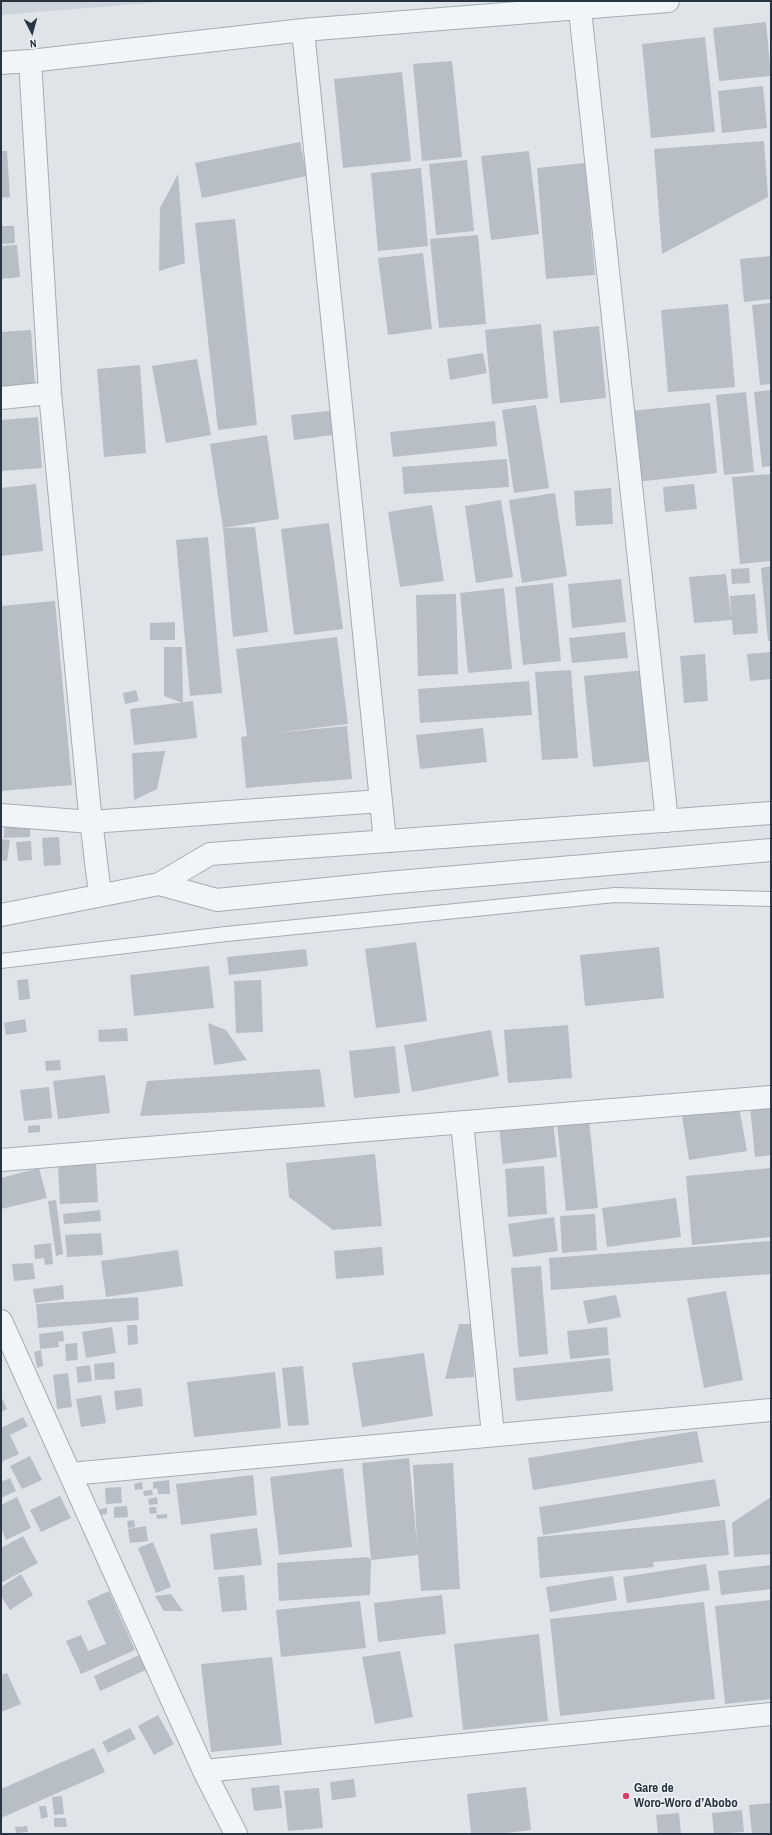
<!DOCTYPE html>
<meta charset="utf-8">
<style>
body{margin:0}
#map{position:relative;width:772px;height:1835px;overflow:hidden;background:#e0e4e9;font-family:"Archivo Narrow",sans-serif}
canvas{display:block}
.frame{position:absolute;inset:0;border:2px solid #283441;pointer-events:none}
.north{position:absolute;left:12px;top:12px;width:40px;height:40px;-webkit-text-stroke:3px #eff3f7;paint-order:stroke;rotate:174deg;font-size:11px;font-weight:700;line-height:16px;text-align:center;color:#283441}
.north::after{content:'';display:block;margin:auto;width:14px;height:18px;background:#283441;clip-path:polygon(50% 0,100% 100%,50% 72%,0 100%)}
</style>
<div id="map">
<canvas width="772" height="1835"></canvas>
<div class="frame"></div>
<div class="north">N</div>
</div>
<script>
const g = document.querySelector('canvas').getContext('2d');
g.lineJoin = 'round';
function fill(path, color) {
  g.fillStyle = color;
  g.fill(path, 'evenodd');
}
function stroke(path, color, width, dash) {
  g.strokeStyle = color;
  g.lineWidth = width;
  g.lineCap = dash ? 'butt' : 'round';
  g.setLineDash(dash || []);
  g.stroke(path);
}
function write(font, color, halo, rows, align = 'center') {
  g.font = font + ' "Archivo Narrow",sans-serif';
  g.lineWidth = 3;
  g.setLineDash([]);
  g.textBaseline = 'middle';
  g.strokeStyle = halo;
  g.fillStyle = color;
  for (const [text, x, y, turn = 0] of rows) {
    g.save();
    g.translate(x, y);
    g.rotate((+turn || 0) * Math.PI / 180);
    g.textAlign = isNaN(turn) ? turn : align;
    if (halo) g.strokeText(text, 0, 0);
    g.fillText(text, 0, 0);
    g.restore();
  }
}
const built = new Path2D(`
 M1,1H174L1,15Z`);
const building = new Path2D(`
 M766,22L771,76L719,81L713,28Z
 M705,37L715,132L651,138L642,44Z
 M452,61L462,157L422,161L413,64Z
 M402,72L411,161L343,168L334,79Z
 M763,86L767,128L722,133L718,91Z
 M764,141L768,197L662,254L654,149Z
 M300,142L307,176L202,198L195,163Z
 M1,151H7L10,197L1,198Z
 M529,151L539,234L491,240L481,156Z
 M467,160L474,231L436,235L429,164Z
 M585,163L595,275L546,279L537,168Z
 M421,168L428,246L378,251L371,173Z
 M178,174L185,263L159,271L160,208Z
 M235,219L257,425L218,430L195,223Z
 M1,226H14L15,243L1,244Z
 M478,235L486,324L439,328L430,239Z
 M17,245L20,277L1,279V246Z
 M423,253L432,329L388,335L378,258Z
 M771,256V299L744,302L740,259Z
 M771,303V384L760,385L752,305Z
 M728,304L735,387L668,392L661,310Z
 M541,324L548,398L492,404L485,330Z
 M599,326L606,398L560,403L553,331Z
 M31,330L35,385L1,388V332Z
 M483,353L487,373L450,380L447,359Z
 M197,359L211,435L166,443L152,366Z
 M140,365L146,453L104,457L97,369Z
 M771,390V466L762,467L754,392Z
 M746,392L754,472L724,475L716,395Z
 M710,403L717,473L636,482L630,411Z
 M536,405L549,488L514,493L502,410Z
 M338,410L341,434L294,440L291,415Z
 M38,417L42,468L1,471V420Z
 M495,421L497,446L393,457L390,432Z
 M267,435L279,519L223,528L210,444Z
 M507,459L509,487L404,494L402,467Z
 M771,474V561L740,564L732,477Z
 M36,484L43,551L1,556V488Z
 M694,484L697,509L665,512L663,487Z
 M611,488L613,524L576,526L574,491Z
 M555,493L567,576L522,583L509,500Z
 M501,500L513,577L476,583L465,506Z
 M432,505L444,581L400,587L388,512Z
 M329,523L343,629L294,635L281,529Z
 M255,527L268,632L233,637L223,528Z
 M208,537L222,693L190,696L176,540Z
 M771,566V641H768L761,568Z
 M749,568L750,583L732,584L731,569Z
 M726,574L731,617L730,596L755,594L758,633L733,635L732,620L694,623L689,577Z
 M621,579L626,622L572,628L568,584Z
 M553,583L561,661L523,665L515,587Z
 M504,588L512,669L468,673L460,593Z
 M456,594L458,674L418,676L416,595Z
 M55,601L72,785L1,791V606Z
 M175,622V640H150V623Z
 M625,632L628,658L572,663L569,638Z
 M337,637L348,724L273,733L347,726L352,779L246,788L241,737L247,736L236,649Z
 M164,647H182L183,703L164,696Z
 M771,652V679L750,681L747,654Z
 M705,654L708,701L684,703L680,656Z
 M571,670L578,758L542,760L535,672Z
 M645,670L654,761L593,767L584,676Z
 M529,681L532,715L420,723L418,689Z
 M136,690L139,701L125,704L123,693Z
 M193,701L197,738L134,745L130,709Z
 M483,728L487,762L420,769L416,735Z
 M165,751L157,789L134,800L132,753Z
 M5,820H30V837L4,838Z
 M59,837L61,865L44,866L42,838Z
 M1,839L10,840L7,861L1,860Z
 M31,841L32,860L18,861L16,842Z
 M416,942L427,1021L376,1028L365,949Z
 M659,947L664,998L585,1006L580,955Z
 M306,949L308,966L229,975L227,957Z
 M209,966L214,1008L134,1016L130,975Z
 M28,979L30,999L19,1000L17,980Z
 M261,980L263,1032L236,1033L234,981Z
 M25,1019L27,1032L6,1035L4,1023Z
 M208,1023L226,1030L247,1060L214,1065Z
 M568,1025L572,1078L508,1083L504,1030Z
 M127,1028L128,1041L99,1042L98,1030Z
 M491,1030L499,1076L412,1092L404,1045Z
 M395,1046L400,1093L354,1098L349,1051Z
 M60,1060L61,1070L46,1071L45,1061Z
 M320,1069L325,1107L140,1116L147,1081Z
 M105,1075L110,1113L58,1119L53,1081Z
 M49,1087L52,1118L24,1121L20,1090Z
 M771,1103V1155L755,1157L750,1106Z
 M739,1107L747,1151L689,1160L682,1116Z
 M589,1119L598,1208L566,1211L557,1123Z
 M553,1120L557,1157L503,1164L499,1126Z
 M40,1125V1132L28,1133V1126Z
 M375,1154L382,1226L333,1230L289,1197L286,1163Z
 M96,1164L98,1202L60,1204L58,1166Z
 M544,1166L547,1214L508,1217L505,1169Z
 M39,1168L47,1198L1,1209V1178Z
 M771,1168V1237L692,1245L686,1176Z
 M676,1198L681,1237L607,1247L602,1208Z
 M56,1200L63,1254L56,1256L48,1201Z
 M100,1210L101,1221L64,1224L63,1214Z
 M595,1214L597,1250L562,1253L560,1216Z
 M554,1217L558,1251L513,1257L508,1224Z
 M101,1233L103,1255L67,1257L65,1235Z
 M771,1241V1274L551,1290L549,1258Z
 M51,1243L53,1264L45,1265L44,1258L35,1259L34,1245Z
 M382,1247L384,1275L336,1279L334,1251Z
 M178,1250L183,1286L106,1297L101,1261Z
 M33,1263L35,1279L14,1281L12,1264Z
 M541,1266L548,1354L519,1357L511,1268Z
 M63,1285L64,1299L35,1303L33,1289Z
 M726,1291L743,1380L704,1388L687,1298Z
 M616,1295L621,1317L588,1324L583,1301Z
 M138,1297L139,1320L38,1328L36,1304Z
 M459,1324H472L474,1377L445,1379Z
 M127,1325H137L138,1344L128,1345Z
 M112,1327L116,1353L86,1358L82,1332Z
 M607,1327L609,1355L570,1359L567,1331Z
 M63,1331L64,1341L58,1342L59,1347L40,1349L39,1334Z
 M77,1343L78,1360L66,1361L65,1344Z
 M41,1350L43,1366L37,1368L34,1352Z
 M424,1353L433,1416L362,1427L352,1363Z
 M610,1358L613,1391L516,1401L513,1368Z
 M114,1362L115,1379L95,1380L94,1364Z
 M90,1365L92,1381L78,1383L76,1367Z
 M303,1366L309,1425L288,1426L282,1368Z
 M275,1372L281,1428L194,1437L187,1382Z
 M68,1373L72,1407L57,1409L53,1375Z
 M141,1388L143,1406L116,1410L114,1391Z
 M101,1395L106,1423L81,1427L76,1399Z
 M1,1396L7,1409L1,1412Z
 M23,1417L28,1426L10,1435L19,1454L1,1462V1428Z
 M697,1431L703,1462L533,1490L528,1458Z
 M30,1456L42,1480L22,1489L10,1466Z
 M409,1458L417,1545L413,1465L453,1463L460,1589L421,1591L418,1555L371,1560L370,1595L279,1601L277,1563L368,1557L371,1560L362,1463Z
 M343,1468L352,1547L279,1555L270,1477Z
 M253,1475L257,1515L181,1525L176,1484Z
 M10,1478L16,1491L1,1498V1482Z
 M715,1479L720,1506L543,1535L539,1507Z
 M169,1480L170,1494H158L157,1488L153,1489V1482Z
 M142,1482L143,1489L135,1490L134,1484Z
 M121,1487L122,1503L106,1504L105,1488Z
 M152,1490L153,1495L144,1496L143,1491Z
 M60,1496L71,1518L41,1532L30,1510Z
 M17,1497L31,1528L6,1540L1,1528V1505Z
 M157,1497L158,1504L149,1505L148,1499Z
 M771,1497V1554L734,1557L732,1523Z
 M127,1506L128,1517L114,1518V1507Z
 M149,1507H156L157,1513L150,1514Z
 M107,1508V1514L100,1515V1509Z
 M167,1514V1518L157,1519L156,1515Z
 M134,1520L135,1527L128,1528L127,1521Z
 M725,1520L729,1555L653,1562L654,1567L540,1578L537,1537Z
 M146,1526L148,1541L130,1543L128,1529Z
 M257,1528L262,1565L214,1570L210,1534Z
 M23,1536L38,1563L1,1583V1548Z
 M153,1542L171,1587L156,1593L138,1548Z
 M706,1564L710,1590L627,1603L623,1577Z
 M771,1565V1589L721,1595L718,1571Z
 M21,1574L33,1595L10,1610L1,1596V1587Z
 M244,1575L247,1610L222,1612L218,1577Z
 M613,1576L617,1600L550,1612L546,1587Z
 M109,1591L135,1650L81,1674L66,1641L81,1635L88,1651L106,1644L87,1601Z
 M171,1594L183,1611H164L155,1596Z
 M442,1595L446,1634L378,1642L374,1603Z
 M771,1600V1699L725,1704L715,1606Z
 M360,1601L366,1648L281,1657L276,1610Z
 M704,1602L715,1699L560,1716L550,1619Z
 M539,1634L548,1721L463,1730L454,1644Z
 M400,1651L413,1717L375,1724L362,1657Z
 M141,1654L148,1669L100,1691L94,1676Z
 M272,1657L282,1745L211,1752L201,1664Z
 M7,1673L21,1704L1,1712V1675Z
 M158,1715L174,1744L154,1755L138,1726Z
 M130,1728L136,1739L108,1753L102,1742Z
 M94,1748L105,1772L1,1818V1789Z
 M354,1779L356,1797L332,1800L330,1782Z
 M279,1785L282,1808L254,1811L251,1788Z
 M526,1787L531,1830L498,1834H471L467,1794Z
 M319,1788L323,1828L288,1831L284,1791Z
 M62,1796L64,1814L54,1815L52,1797Z
 M771,1803V1834H752L749,1805Z
 M39,1806H46L48,1817L41,1819Z
 M742,1810L744,1832L714,1834L712,1813Z
 M679,1813L681,1834H658L656,1815Z
 M54,1818H66L67,1827H54Z
 M27,1826L28,1832L16,1833L15,1827Z`);
const lane = new Path2D(`
 M1,961L226,934L615,895L771,899`);
const street = new Path2D(`
 M579,1L667,821
 M303,30L385,841
 M30,61L50,393L89,803L100,895
 M1,63L30,61L303,30L668,1
 M1,398L50,393
 M1,815L91,822L381,801
 M159,884L217,900L386,883L771,850
 M1,915L159,884L210,854L771,813
 M462,1122L493,1435
 M1,1160L771,1097
 M1,1321L204,1771L236,1834
 M70,1474L771,1410
 M204,1771L771,1714`);
const markers = [
 [626,1796,4,"#d24166"]
];
const poiNames = [
 ["Gare de",634,1789],
 ["Woro-Woro d’Abobo",634,1804]
];
fill(built, '#cdd4db');
fill(building, '#b7bec6');
stroke(lane, '#a5acb3', 16);
stroke(street, '#a5acb3', 24);
stroke(lane, '#f2f5f7', 14);
stroke(street, '#f2f5f7', 22);
for (const [x, y, r, color] of markers) {
  const dot = new Path2D();
  dot.arc(x, y, r, 0, 2 * Math.PI);
  g.fillStyle = color;
  g.fill(dot);
  stroke(dot, '#eff3f7', 1.5);
}
write('bold 13px', '#283441', '#eff3f7', poiNames, 'left');
</script>
